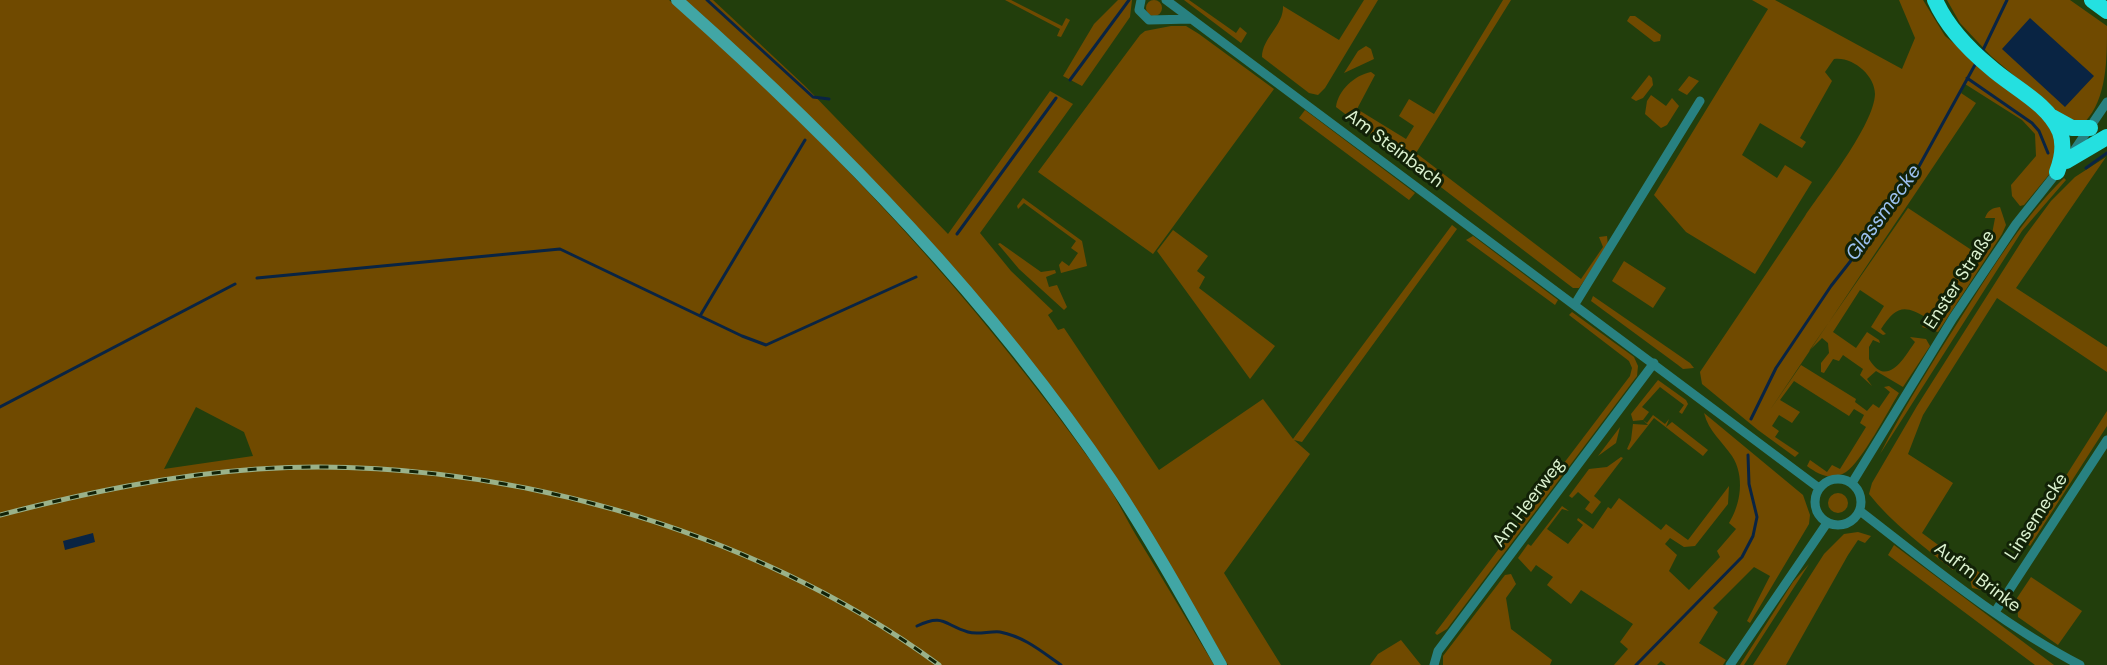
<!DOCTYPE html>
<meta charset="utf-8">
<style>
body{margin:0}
canvas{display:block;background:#223e0c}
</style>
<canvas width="2107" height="665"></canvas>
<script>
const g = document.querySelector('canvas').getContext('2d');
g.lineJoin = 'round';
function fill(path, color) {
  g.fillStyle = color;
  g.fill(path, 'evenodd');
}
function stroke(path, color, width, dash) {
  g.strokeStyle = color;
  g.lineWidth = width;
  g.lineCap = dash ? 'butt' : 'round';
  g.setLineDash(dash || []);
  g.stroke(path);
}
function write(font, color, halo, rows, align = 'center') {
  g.font = font + ' "DM Sans",sans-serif';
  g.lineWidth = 6;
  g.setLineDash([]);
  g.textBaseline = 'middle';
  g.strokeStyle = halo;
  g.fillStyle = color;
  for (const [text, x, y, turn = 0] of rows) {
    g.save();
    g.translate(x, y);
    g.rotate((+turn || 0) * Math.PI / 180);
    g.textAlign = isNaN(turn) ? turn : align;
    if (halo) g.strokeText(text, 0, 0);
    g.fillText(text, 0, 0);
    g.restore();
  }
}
const green = new Path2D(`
 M0,0H669C828,139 975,298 1098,471C1113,491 1124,515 1137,537C1163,579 1188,622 1214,665H0ZM196,407L244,432L253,456L164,469Z
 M685,0H713L805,86L948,234L1050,91L1073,104L980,233L1011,271L1053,311L1048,315L1058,330L1064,328L1159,470L1263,399L1293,439L1452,225L1457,229L1302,442L1294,440L1310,454L1224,573L1281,665H1228L1151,534L1098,452L819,126Z
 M1005,0H1011L1062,26L1066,18L1070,20L1061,37L1057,36L1060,29Z
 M1118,0H1132L1130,17L1082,86L1063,76L1094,24Z
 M1184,0H1189L1236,33L1240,27L1247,33L1241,43Z
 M1364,0H1378L1325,88L1318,95L1309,93L1262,57C1262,38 1284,25 1283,6L1339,40Z
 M1503,0H1511L1416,153L1581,279L1603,247L1599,237L1607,236L1608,246L1579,288H1573L1336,107C1338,90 1355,75 1371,72L1375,75L1357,109L1406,139L1414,126L1399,116L1409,99L1434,114Z
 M1752,0H1775L1902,69L1915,38L1899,0H1923L1945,36L2040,114L2056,138L2052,171L2024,205L2020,206L2012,196L2011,185L2036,156L2035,134L2022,120L1965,84L1961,93L1976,103L1770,410L1801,365L1856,399L1855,402L1867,411L1873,404L1879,408L1890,392L1884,387L1889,386L1899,393C1888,411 1862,461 1846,472C1832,481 1819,475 1807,466L1810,460L1827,472L1832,465L1840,469L1866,427L1860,423L1864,415L1854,409L1849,416L1794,381L1780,400L1800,412L1792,423L1779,415L1772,426L1779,431L1775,437L1799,453L1795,457L1758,430L1702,384L1700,372C1735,320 1770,268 1805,216C1823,189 1874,125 1875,94C1875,75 1852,56 1834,59L1825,72L1832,81L1800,138L1806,142L1802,148L1760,123L1742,155L1777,178L1785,165L1812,182L1755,274L1686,232L1654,195L1768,9Z
 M1947,0H2070L2107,26C2107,60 2107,98 2085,122L2064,118L1991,56L1960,23Z
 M1146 8a8 8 0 1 1 16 0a8 8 0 1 1-16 0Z
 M1630,16H1635L1661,35L1660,41L1654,42L1627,21Z
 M1171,26H1186L1199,34L1274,89L1153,254L1038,172L1140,35L1145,31Z
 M1366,46L1371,49L1374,59L1344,73L1358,51Z
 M1649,75L1652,78L1653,85L1643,98L1636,101L1631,98Z
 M1689,76L1699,81L1687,95L1678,90Z
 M1651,95L1666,106L1672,98L1679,106L1667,125L1661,128L1645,114L1647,101Z
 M1305,110L1415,193L1409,200L1299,118Z
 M2106,157L2016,288L2107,347V372L1997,298L1923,415L1908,454L1953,483L1922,533L1960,561L1953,570C1924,547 1892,523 1869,494L1872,483L1917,406L2025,236L2051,201L2075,177Z
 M2064,178L2066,180L2022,231L1880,454C1904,407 1932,363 1960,319C1992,269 2022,219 2064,178Z
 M1023,198L1082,241L1087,266L1061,273L1059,265L1062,261L1069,266L1078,253L1071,248L1076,241L1024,203L1018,209L1017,206Z
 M2000,207L2006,225L2002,234L1938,332L1922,327L1927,318C1904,304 1896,306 1881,329L1886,334L1883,335L1871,327L1884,306L1860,290L1833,332L1856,348L1867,332L1879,340L1880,343L1873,340L1869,347V359C1887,389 1904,358 1915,342L1910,337L1926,339L1930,346L1903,387L1876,371L1867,379L1872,386L1860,375L1863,369L1843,355L1839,361L1833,359L1824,373L1821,372V363L1829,353L1828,343L1822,338L1809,351L1908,208L1973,251L1992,234L1995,218H1985C1988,210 1992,208 2000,207Z
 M1173,230L1208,256L1197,271L1205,277L1199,288L1275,346L1250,379L1157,251Z
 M1473,236L1558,300L1555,305L1466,240Z
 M1000,243L1041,272L1055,270L1056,273L1046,277L1049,287L1057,285L1067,307L1064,310L1019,269L998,244Z
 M1624,261L1666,288L1653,308L1612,281Z
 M1593,296L1690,363L1694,368L1683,369L1678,365L1591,301Z
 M1572,312L1634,357L1638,366L1637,376L1447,629L1437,635L1435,633L1630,376L1632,368L1629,361L1569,315Z
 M1658,380L1686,400L1688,404L1682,414L1679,412L1684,405L1660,387L1642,407L1649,412L1643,420L1647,423L1653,415L1665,424L1669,419L1666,427L1672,422L1708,450L1703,456L1654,418L1629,450L1627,449L1631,440L1633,424L1648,425L1643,420L1633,421L1631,414Z
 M2107,411V426L2030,546L2024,542Z
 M1704,413L1803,495L1810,515L1809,524L1750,623L1747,621L1770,576L1754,567L1713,608L1718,612L1699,643L1726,660L1723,665H1666L1661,661L1657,665H1614L1628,649L1620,642L1633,624L1581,590L1571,604L1547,585L1553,577L1536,565L1531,572L1518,558L1528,544L1531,546L1562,506L1569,511L1562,509L1547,529L1568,544L1583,525L1577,520L1578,518L1593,529L1608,507L1611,509L1619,498L1661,530L1666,524L1688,540L1729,486L1728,504L1695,546L1684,547L1670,538L1665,544L1677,555L1669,571L1689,590L1720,557L1717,551L1736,529L1729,523C1741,504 1745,476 1732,456C1722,441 1709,432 1704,413Z
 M1620,427L1616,443L1598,456Z
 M1621,457L1623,458L1594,496L1601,502L1592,514L1585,509L1590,502L1578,492L1572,498L1569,496L1589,469L1607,467Z
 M1828 503a10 10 0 1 1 20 0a10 10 0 1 1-20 0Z
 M1858,532L1871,536L1865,543L1858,540L1848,555L1786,665H1753L1824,554L1844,534Z
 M1894,545L2054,665H2035L1888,555Z
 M1809,564L1744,665H1740L1793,582Z
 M1975,570H1976L2000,587L1991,592L1972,588L1970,579Z
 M1511,574L1516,584L1506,598L1511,629L1552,660L1550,665H1443V656L1505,575Z
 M2031,577L2082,611L2058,645L2018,617L2017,598Z
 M1401,640L1421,665H1370L1378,654Z`);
const water = new Path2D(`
 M2030,18L2094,76L2065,107L2002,49Z
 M93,533L95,542L65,550L63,541Z`);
const stream = new Path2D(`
 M707,0L813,97L829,99
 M1982,52L2007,0
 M1967,78L2032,123L2039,131L2048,153
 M1070,80L1129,0
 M2086,168L2107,153
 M957,234L1056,98
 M257,278L560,249L742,336L766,345L916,277
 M700,316L805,140
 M0,407L235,284
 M1751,419L1776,368L1831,286L1853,258L1885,207L1912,179L1976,63
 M917,626C944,613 944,625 968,632C977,635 990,631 1000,632C1025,637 1041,651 1061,665
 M1636,665L1742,557L1753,536L1757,517L1749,484L1748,455`);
const minor = new Path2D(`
 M1141,0L1139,10L1149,20L1191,19
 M1166,0L1819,488
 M2071,155L2107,102
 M1575,304L1700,101
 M1815 502a23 23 0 1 1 46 0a23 23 0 1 1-46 0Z
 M1852,483L1953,318L2016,224L2059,170
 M1860,511C1930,565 2001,624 2080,665
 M1995,612L2107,440
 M1434,665L1438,651L1654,363
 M1730,665L1827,523`);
const secondary = new Path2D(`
 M677,0C839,144 991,301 1112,481C1151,540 1186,603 1221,665`);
const motorway = new Path2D(`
 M1935,0C1947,27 1967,48 1990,67C2012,87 2048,103 2060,132C2065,146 2062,159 2057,172
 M2092,0L2107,11
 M2052,117L2072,128H2090
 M2066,161L2107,137`);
const rail = new Path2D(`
 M0,515C85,493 170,475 258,469C490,454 751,527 939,665`);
const streetNames = [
 ["Am Steinbach",1394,149,37],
 ["Enster Straße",1960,280,-57],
 ["Am Heerweg",1529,503,-53],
 ["Linsemecke",2037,517,-57],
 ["Auf'm Brinke",1977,578,37]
];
const waterNames = [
 ["Glassmecke",1884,213,-54]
];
fill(green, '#704a00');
fill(water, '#092443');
stroke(stream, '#092443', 3);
stroke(minor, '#288181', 9);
stroke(secondary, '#41a6a5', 12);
stroke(motorway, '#24e0e0', 16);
stroke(rail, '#9ab28a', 5);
stroke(rail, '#122207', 3, [9]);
write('18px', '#dcf2d0', '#122207', streetNames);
write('italic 20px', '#9cc1f1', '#122207', waterNames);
</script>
